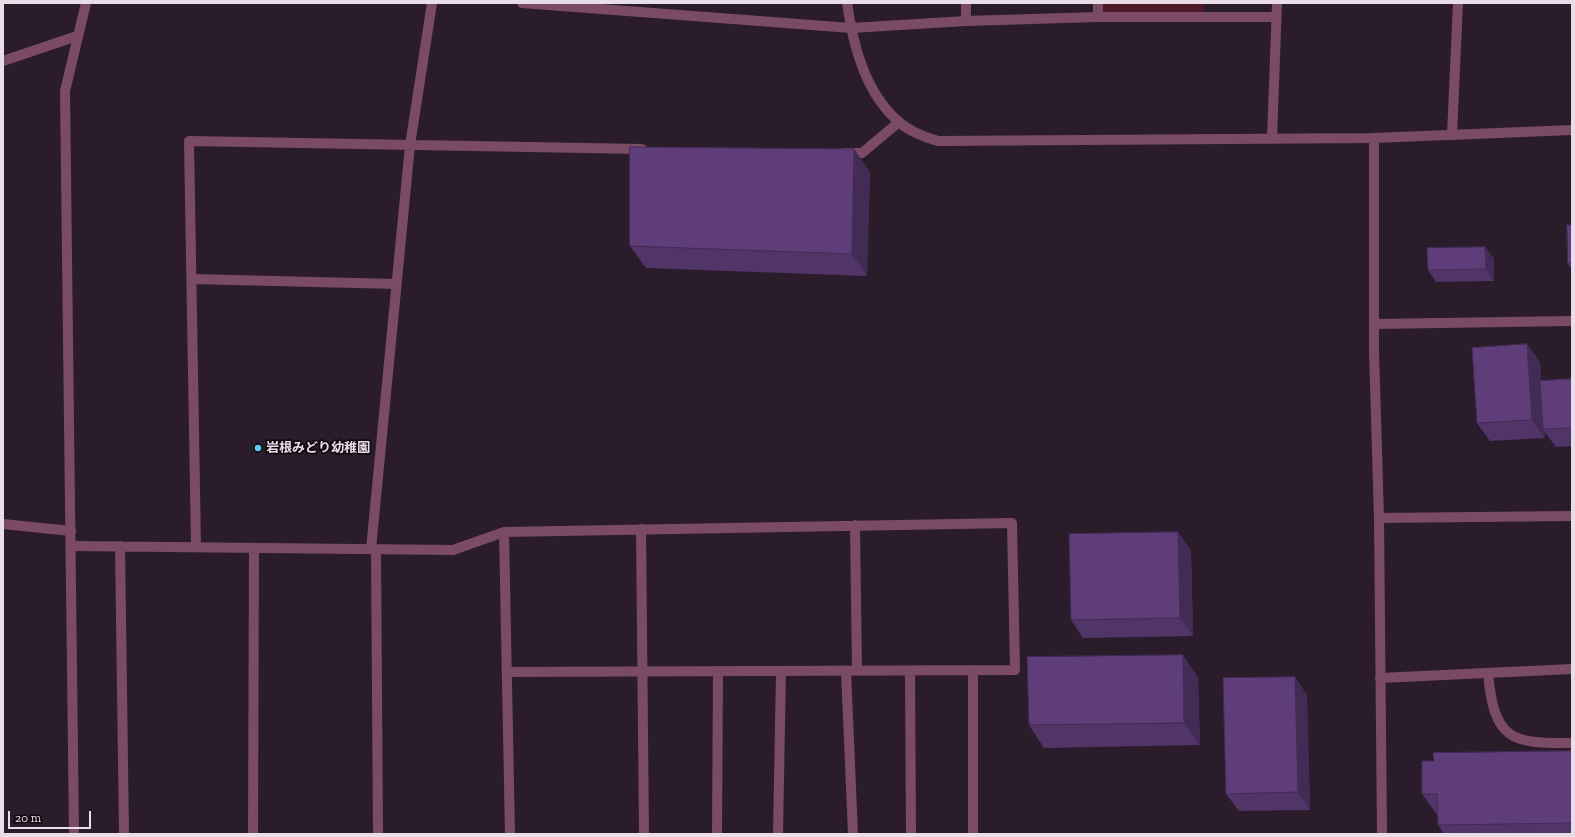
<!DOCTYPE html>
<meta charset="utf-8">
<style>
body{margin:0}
#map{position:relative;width:1575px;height:837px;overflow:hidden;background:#2b1c2b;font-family:"Zilla Slab",serif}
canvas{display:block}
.frame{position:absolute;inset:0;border:4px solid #e9dee8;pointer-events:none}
.scale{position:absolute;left:8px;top:811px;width:83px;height:18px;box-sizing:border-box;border:2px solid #e9dee8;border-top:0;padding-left:5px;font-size:12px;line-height:14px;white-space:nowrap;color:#e9dee8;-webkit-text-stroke:3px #100910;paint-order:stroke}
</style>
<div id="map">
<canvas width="1575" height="837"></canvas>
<div class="frame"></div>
<div class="scale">20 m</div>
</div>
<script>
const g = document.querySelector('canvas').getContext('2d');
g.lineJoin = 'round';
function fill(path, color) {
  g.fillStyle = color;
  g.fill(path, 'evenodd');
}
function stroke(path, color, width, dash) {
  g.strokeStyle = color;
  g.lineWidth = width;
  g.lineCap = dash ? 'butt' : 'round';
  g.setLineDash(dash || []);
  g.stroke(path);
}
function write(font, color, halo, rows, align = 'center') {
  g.font = font + ' "Zilla Slab","Noto Sans JP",serif';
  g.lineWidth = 3.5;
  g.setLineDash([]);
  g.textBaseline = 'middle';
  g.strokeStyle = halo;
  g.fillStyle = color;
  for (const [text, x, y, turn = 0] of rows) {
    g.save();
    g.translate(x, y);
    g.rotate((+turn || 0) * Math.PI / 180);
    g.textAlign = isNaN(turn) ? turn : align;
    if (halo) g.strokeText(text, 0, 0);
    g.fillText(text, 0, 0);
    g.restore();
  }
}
const green = new Path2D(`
 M1100,3H1204L1203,13L1100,14Z`);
const service = new Path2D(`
 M1374,138V351L1379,518L1382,834
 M1374,324L1572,321
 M1379,518L1572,516
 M1488,673C1494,739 1510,744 1572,743
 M1380,678L1572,669`);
const minor = new Path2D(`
 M522,3L851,28L966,21L1098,17H1276
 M966,3V21
 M1098,3V17
 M3,61L77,36
 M1452,135L1458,3
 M1272,138L1277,3
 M844,153H862L899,122
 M192,279L397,284
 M3,524L71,531
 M855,525L857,671
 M641,529L644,834
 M504,532L510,834
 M72,546L453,550L504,532L1012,523L1015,670L507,672
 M120,546L124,834
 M196,547L189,141L642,149
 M371,549L410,145L432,3
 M376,549L378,834
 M973,670V834
 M846,671L853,834
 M910,671L911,834
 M253,834L254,548
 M717,834L718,672
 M778,834L781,671`);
const tertiary = new Path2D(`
 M847,3C853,45 865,93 899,122C910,132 924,137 938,141L1374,138L1572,130
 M74,834L65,91L86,3`);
const wall = new Path2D(`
 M854,149L870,172L867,276L646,268L630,246Z
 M1572,225V270L1568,264Z
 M1485,247L1494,259V281L1436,282L1428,270Z
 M1527,344L1540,362L1541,381L1572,379V446L1556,447L1544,431L1545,438L1490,441L1477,423Z
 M1191,550L1193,636L1083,638L1071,620Z
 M1198,677L1200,745L1044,748L1029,725Z
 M1307,695L1310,810L1239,811L1226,794Z
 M1572,751V834H1444L1438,825V816L1422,794L1434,761Z`);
const shadedWall = new Path2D(`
 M854,149L870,172L867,276L852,254Z
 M1485,247L1494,259V281L1486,269Z
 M1527,344L1540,362L1544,429H1543L1544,431L1545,438L1532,420Z
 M1178,532L1191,550L1193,636L1180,618Z
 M1183,655L1198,677L1200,745L1184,723Z
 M1295,677L1307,695L1310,810L1298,792Z`);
const building = new Path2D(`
 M630,147L854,149L852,254L630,246Z
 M1567,225H1572V263L1568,264Z
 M1485,247L1486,269L1428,270L1427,248Z
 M1527,344L1532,420L1477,423L1472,348Z
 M1572,379V428L1543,429L1540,381Z
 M1178,532L1180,618L1071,620L1069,534Z
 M1183,655L1184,723L1029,725L1027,657Z
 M1295,677L1298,792L1226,794L1223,678Z
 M1572,751V823L1438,825L1437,794H1422V761H1434L1433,753Z`);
const markers = [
 [258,448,4,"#65c5ee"]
];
const poiNames = [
 ["岩根みどり幼稚園",266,448]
];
fill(green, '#4d1827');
stroke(service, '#7b4b65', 10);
stroke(minor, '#7b4b65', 10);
stroke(tertiary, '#7b4b65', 10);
fill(wall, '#513468');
fill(shadedWall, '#422b55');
fill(building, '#5e3d79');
stroke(building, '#422b55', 1);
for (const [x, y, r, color] of markers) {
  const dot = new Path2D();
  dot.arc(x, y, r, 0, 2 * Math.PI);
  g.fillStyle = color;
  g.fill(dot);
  stroke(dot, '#100910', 1.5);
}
write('bold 13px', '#e9dee8', '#100910', poiNames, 'left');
</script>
